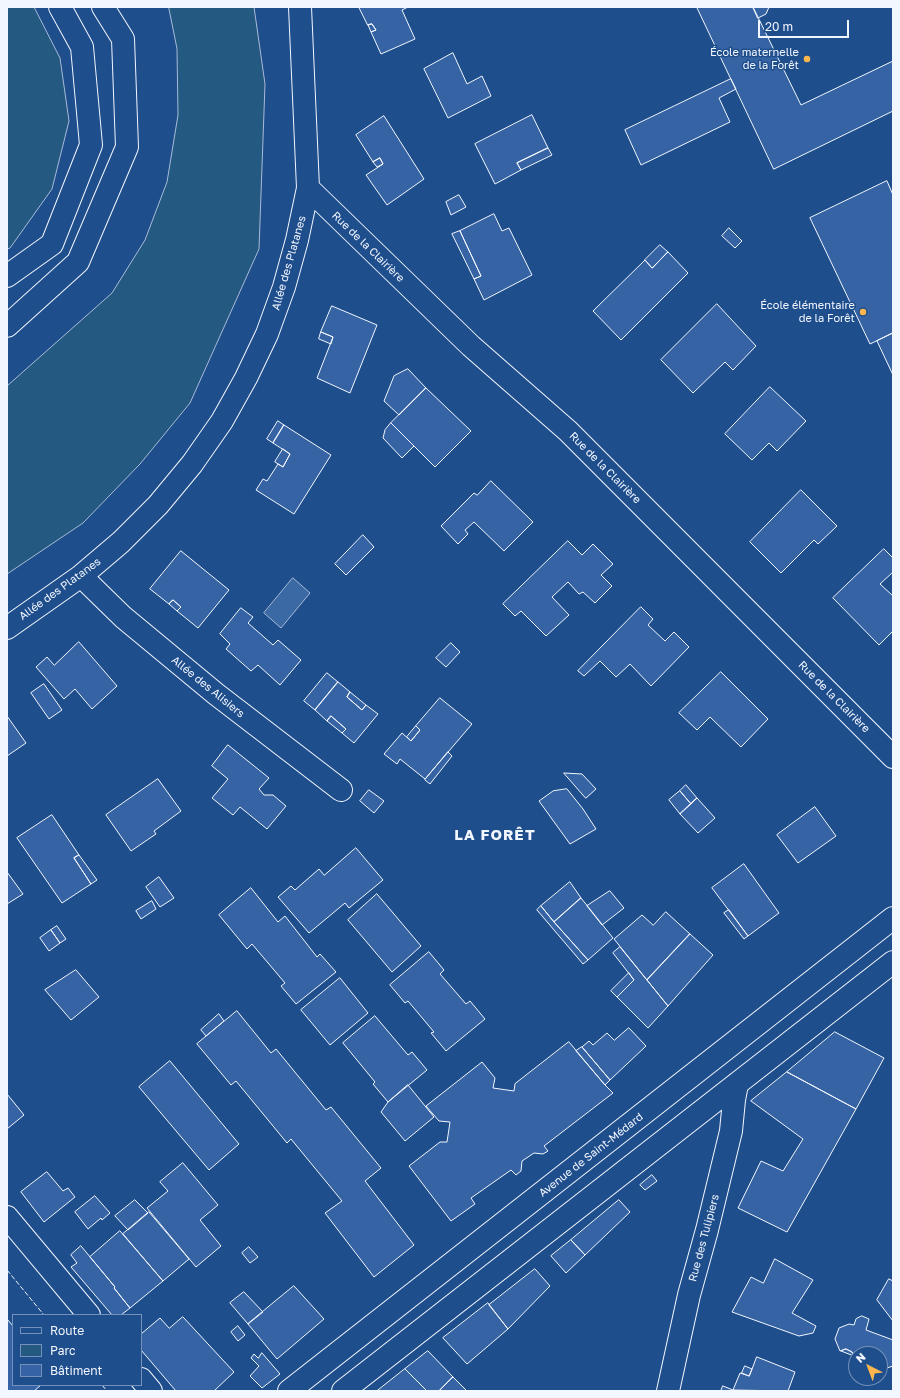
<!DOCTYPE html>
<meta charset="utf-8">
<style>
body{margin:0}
#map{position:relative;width:900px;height:1398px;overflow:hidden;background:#1f4e8c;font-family:"Golos Text",sans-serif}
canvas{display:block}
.frame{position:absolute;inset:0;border:8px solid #f2f6ff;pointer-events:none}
.legend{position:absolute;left:12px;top:1314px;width:130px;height:72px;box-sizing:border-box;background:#1f4e8c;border:1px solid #7391ba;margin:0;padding:5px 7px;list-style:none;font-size:12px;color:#f2f6ff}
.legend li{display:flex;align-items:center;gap:8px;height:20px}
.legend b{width:20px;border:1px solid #7391ba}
.north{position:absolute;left:848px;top:1346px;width:40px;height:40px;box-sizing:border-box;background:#1f4e8c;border:1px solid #7391ba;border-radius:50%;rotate:318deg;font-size:11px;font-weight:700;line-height:16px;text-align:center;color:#f2f6ff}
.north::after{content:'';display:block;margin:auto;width:14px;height:18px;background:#ffb74d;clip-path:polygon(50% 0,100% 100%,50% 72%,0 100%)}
.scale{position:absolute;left:758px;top:20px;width:91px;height:18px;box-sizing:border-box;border:2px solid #f2f6ff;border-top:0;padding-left:5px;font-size:12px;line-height:14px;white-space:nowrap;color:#f2f6ff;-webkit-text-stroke:3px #1f4e8c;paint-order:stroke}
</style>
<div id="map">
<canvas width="900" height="1398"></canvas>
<div class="frame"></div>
<ul class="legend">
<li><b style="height:5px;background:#1f4e8c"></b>Route</li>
<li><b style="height:11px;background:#245a82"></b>Parc</li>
<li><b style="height:11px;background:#3563a3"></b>Bâtiment</li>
</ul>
<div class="north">N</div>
<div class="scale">20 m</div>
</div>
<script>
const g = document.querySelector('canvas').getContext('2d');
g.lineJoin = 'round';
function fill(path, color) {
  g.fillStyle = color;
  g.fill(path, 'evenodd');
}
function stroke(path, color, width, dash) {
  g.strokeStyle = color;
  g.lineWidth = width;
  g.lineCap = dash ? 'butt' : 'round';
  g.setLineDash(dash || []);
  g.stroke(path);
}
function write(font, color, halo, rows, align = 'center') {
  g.font = font + ' "Golos Text",sans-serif';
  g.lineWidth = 3;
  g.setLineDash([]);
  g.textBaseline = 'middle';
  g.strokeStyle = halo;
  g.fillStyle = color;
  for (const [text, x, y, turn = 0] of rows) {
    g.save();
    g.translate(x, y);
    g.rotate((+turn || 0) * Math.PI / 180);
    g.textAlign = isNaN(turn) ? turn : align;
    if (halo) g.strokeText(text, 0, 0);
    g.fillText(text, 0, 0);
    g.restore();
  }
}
const green = new Path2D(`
 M7,7H34L60,58L69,121L52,189L10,248L7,249Z
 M169,7H254L265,84L259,249L190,403L140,464L83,523L7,574V386L112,293L145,240L167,182L178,115L177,49Z`);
const water = new Path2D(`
 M293,578L310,593L281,628L264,613Z`);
const building = new Path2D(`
 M359,7H408L402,10L415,39L381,54L371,32L376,30L372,24L368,25Z
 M697,7H753L801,105L893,61V111L774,169Z
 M753,7H769L766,14L758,18Z
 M372,24L376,30L371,32L368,25Z
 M453,53L467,84L482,76L491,96L448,118L424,69Z
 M731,79L736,89L719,98L730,122L641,165L625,130Z
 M532,115L548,148L517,163L521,170L495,184L475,144Z
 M384,116L424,179L387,205L366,175L383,164L380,158L373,162L356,135Z
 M548,148L552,155L521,170L517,163Z
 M380,158L383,164L377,167L373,162Z
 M887,181L893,195V333L870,344L810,218Z
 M459,195L466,207L451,215L446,202Z
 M494,214L502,231L509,228L532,275L484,300L474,279L481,276L460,231Z
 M729,228L742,241L735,248L722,236Z
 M460,231L481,276L474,279L452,234Z
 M660,245L668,252L652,268L645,260Z
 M668,252L688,273L621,340L593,311L645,260L652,268Z
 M717,304L756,346L733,370L725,362L693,393L661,360Z
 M332,306L377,325L350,393L317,378L333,337L321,332Z
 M321,332L333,337L331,344L319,339Z
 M893,333V375L877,341Z
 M408,369L426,388L399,415L384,401L394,376Z
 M770,387L806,421L777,451L769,443L752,460L725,434Z
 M426,388L471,431L435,467L391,423Z
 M278,421L284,425L273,443L267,439Z
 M391,423L414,446L402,458L383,438L385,430Z
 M284,425L331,455L294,514L256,490L263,479L267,481L278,464L283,467L290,454L273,443Z
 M283,449L290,454L283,467L275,462Z
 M491,481L533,522L504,551L474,522L465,530L468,534L458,544L441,526L474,493L477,495Z
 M801,490L837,526L818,544L814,540L781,573L750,542Z
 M363,535L374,547L346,575L335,564Z
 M568,541L582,555L593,544L613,564L601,575L612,586L595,603L583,592L579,594L568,582L552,597L569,615L546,636L521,611L515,616L503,604Z
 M884,549L893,558V572L880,584L893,596V631L879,645L833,598Z
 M181,551L229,590L198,628L177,611L181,607L173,600L169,604L150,589Z
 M173,600L181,607L177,611L169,604Z
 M641,607L653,619L648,625L665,641L674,632L689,647L651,686L630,664L616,677L600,661L584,676L578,671Z
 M241,608L253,617L248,623L273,645L278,640L301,660L280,685L258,665L251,671L226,649L230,644L220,634Z
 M79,642L117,686L92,709L75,689L64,699L36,667L47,657L54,665Z
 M451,643L460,652L446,667L436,658Z
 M721,672L768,719L741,747L710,717L697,730L679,713Z
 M327,673L338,682L315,710L304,701Z
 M338,682L350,692L347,697L362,710L366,705L378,714L354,743L342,733L346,729L331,716L327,721L315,710Z
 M44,684L62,710L49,719L31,693Z
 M350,692L366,705L362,710L347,697Z
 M440,698L472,724L425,779L400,759L397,764L384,754L402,733L411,741L420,730L416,726Z
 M7,716L26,743L7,756Z
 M331,716L346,729L342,733L327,721Z
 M416,726L420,730L411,741L407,737Z
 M228,745L269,778L259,789L264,795H273L286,806L267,829L240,807L233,815L212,798L228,779L212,766Z
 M448,752L452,756L430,784L425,780Z
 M564,773L582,774L596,789L586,798Z
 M158,779L181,811L154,831L156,834L131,851L106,815Z
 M686,785L697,798L691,804L680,791Z
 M567,789L583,809L596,829L570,844L539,801L553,791Z
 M369,790L384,801L374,813L360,801Z
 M680,791L691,804L680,814L669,800Z
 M697,798L715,818L698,833L680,814Z
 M815,807L836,836L798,863L777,835Z
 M52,815L79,855L74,858L91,884L62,903L17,838Z
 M356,848L383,880L349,908L345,903L309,933L278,897L291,886L295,890L319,869L324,875Z
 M79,855L97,880L91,884L74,858Z
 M744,864L779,913L748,936L712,888Z
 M7,872L23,894L7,904Z
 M159,877L174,898L160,907L146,887Z
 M570,882L581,898L554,922L541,906Z
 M251,888L278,922L285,916L317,957L320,954L336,972L296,1004L281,986L285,983L252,944L247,949L219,915Z
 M610,891L624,908L602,925L587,906Z
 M377,894L421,946L392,972L348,920Z
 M581,898L613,938L588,960L554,922Z
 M152,901L156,909L141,919L136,911Z
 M541,906L554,922L588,960L583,964L537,910Z
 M729,910L748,936L744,939L724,913Z
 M666,912L690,934L647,980L614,939L642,915L653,925Z
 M57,926L66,939L60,943L51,930Z
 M51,930L60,943L49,951L40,938Z
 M690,934L713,955L668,1006L647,980Z
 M620,947L668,1006L648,1028L617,997L634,980L613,953Z
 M429,952L444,970L440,974L466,1004L470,1001L485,1019L446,1051L431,1033L434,1032L408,1001L405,1003L390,985Z
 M76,970L99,997L71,1020L45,990Z
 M629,973L634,980L617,997L611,991Z
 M340,978L368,1013L330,1045L301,1010Z
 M237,1011L271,1053L276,1049L326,1110L331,1107L381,1168L365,1181L414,1245L374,1277L325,1213L342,1201L291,1139L287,1143L236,1081L231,1085L197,1044Z
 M219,1014L224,1021L206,1036L201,1030Z
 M375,1016L408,1055L412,1052L427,1070L388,1102L373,1084L375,1082L343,1043Z
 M629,1028L646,1046L610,1080L582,1047L589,1041L593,1045L607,1033L614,1040Z
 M835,1032L884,1058L856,1109L787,1072Z
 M569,1042L605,1085L613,1093L544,1146L548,1151L543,1154L534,1153L522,1161L521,1171L516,1175L511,1170L471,1198L475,1204L451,1221L409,1166L440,1142H447L450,1122L439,1121L426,1106L482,1062L495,1078L493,1088L514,1091L515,1084Z
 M582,1047L610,1080L605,1085L576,1051Z
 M170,1061L239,1144L209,1170L139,1087Z
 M787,1072L856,1109L787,1232L738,1208L761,1161L783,1171L803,1139L751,1101Z
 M408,1085L434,1117L405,1141L381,1112L388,1102Z
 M7,1094L24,1115L7,1129Z
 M183,1163L218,1205L200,1220L221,1246L196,1267L147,1208L168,1191L160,1182Z
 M47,1172L63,1191L68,1188L75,1197L44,1222L21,1192Z
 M652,1175L657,1181L645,1190L640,1185Z
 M95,1196L110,1213L102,1220L101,1218L88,1229L75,1212Z
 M135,1200L148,1213L128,1230L115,1216Z
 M619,1200L630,1212L585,1255L571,1240Z
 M149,1212L189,1259L163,1281L123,1234Z
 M120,1231L163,1281L130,1308L114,1288L115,1287L90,1257Z
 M571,1240L585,1255L566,1273L551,1256Z
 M81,1246L115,1287L114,1288L130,1308L121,1315H112L71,1267L77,1263L71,1255Z
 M249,1247L258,1257L250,1263L242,1253Z
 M775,1259L813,1280L792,1313L816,1326L813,1333L799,1336L732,1312L751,1277L763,1283Z
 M535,1269L550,1286L508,1329L489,1305Z
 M889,1279L893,1281V1321L877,1300Z
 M294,1286L324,1319L277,1359L248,1324Z
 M244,1292L263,1312L248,1324L230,1303Z
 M488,1303L508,1329L467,1364L443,1338Z
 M862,1316L869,1319L866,1330L893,1340V1366L887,1368L880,1366V1354H856V1357L854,1356L852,1352L846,1349L840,1351L835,1339L839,1328L849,1324L854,1325L856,1319Z
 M183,1317L234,1372L214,1391H176L141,1350V1334L160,1318L169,1328Z
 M7,1319L13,1326V1385H41L34,1391H7Z
 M238,1326L245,1335L238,1341L231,1332Z
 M846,1349L852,1352L854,1356L841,1351Z
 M428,1351L453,1377L439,1391H427L405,1369Z
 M262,1353L280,1374L262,1388L250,1376L259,1366L251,1358L254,1354L258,1358Z
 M757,1357L795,1372L788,1391L733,1390L740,1373L749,1376Z
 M745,1366L752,1369L749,1376L742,1373Z
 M405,1369L427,1391H377Z
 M453,1377L467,1391H439Z
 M723,1386L733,1390L735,1391H721Z`);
const street = new Path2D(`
 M308,188L471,346L568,431L893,757
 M81,576L123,617L216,694L341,790
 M7,628L81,576L121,542L158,505L192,464L222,421L246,378L267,334L284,287L297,240L308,188L300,7
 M7,1217L89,1315
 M141,1379L151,1391
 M668,1391L689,1295L707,1230L731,1131L734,1100L737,1084`);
const secondary = new Path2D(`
 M289,1391L893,918
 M343,1391L893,962`);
const highway = new Path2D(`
 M7,276L52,244L91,145L82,47L60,7
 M7,326L78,262L127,147L123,39L103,7`);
const fence = new Path2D(`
 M7,1270L44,1315
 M102,1385L107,1391`);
const markers = [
 [807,59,4,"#ffb74d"],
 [863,312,4,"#ffb74d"]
];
const poiNames = [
 ["École maternelle",799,53],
 ["de la Forêt",799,66],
 ["École élémentaire",855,306],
 ["de la Forêt",855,319]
];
const streetNames = [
 ["Rue de la Clairière",368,247,44],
 ["Allée des Platanes",289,263,-74],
 ["Rue de la Clairière",605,468,45],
 ["Allée des Platanes",60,589,-36],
 ["Allée des Alisiers",208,687,39],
 ["Rue de la Clairière",834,697,45],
 ["Avenue de Saint-Médard",591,1155,-38],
 ["Rue des Tulipiers",704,1238,-75]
];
const districtNames = [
 ["LA FORÊT",495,835]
];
fill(green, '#245a82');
stroke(green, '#a8bbd7', 1);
fill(water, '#3b69a3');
stroke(water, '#a8bbd7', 1);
fill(building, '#3563a3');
stroke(building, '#f2f6ff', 1);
stroke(street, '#f2f6ff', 24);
stroke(secondary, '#f2f6ff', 24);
stroke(highway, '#f2f6ff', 24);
stroke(street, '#1f4e8c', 22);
stroke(secondary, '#1f4e8c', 22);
stroke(highway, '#1f4e8c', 22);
stroke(fence, '#f2f6ff', 1, [5, 2]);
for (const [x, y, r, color] of markers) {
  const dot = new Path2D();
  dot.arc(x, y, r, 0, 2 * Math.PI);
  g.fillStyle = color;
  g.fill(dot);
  stroke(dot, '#1f4e8c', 1.5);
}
write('11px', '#f2f6ff', '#1f4e8c', poiNames, 'right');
write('11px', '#f2f6ff', '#1f4e8c', streetNames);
g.letterSpacing = '1px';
write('bold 15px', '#f2f6ff', '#1f4e8c', districtNames);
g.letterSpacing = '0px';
</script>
